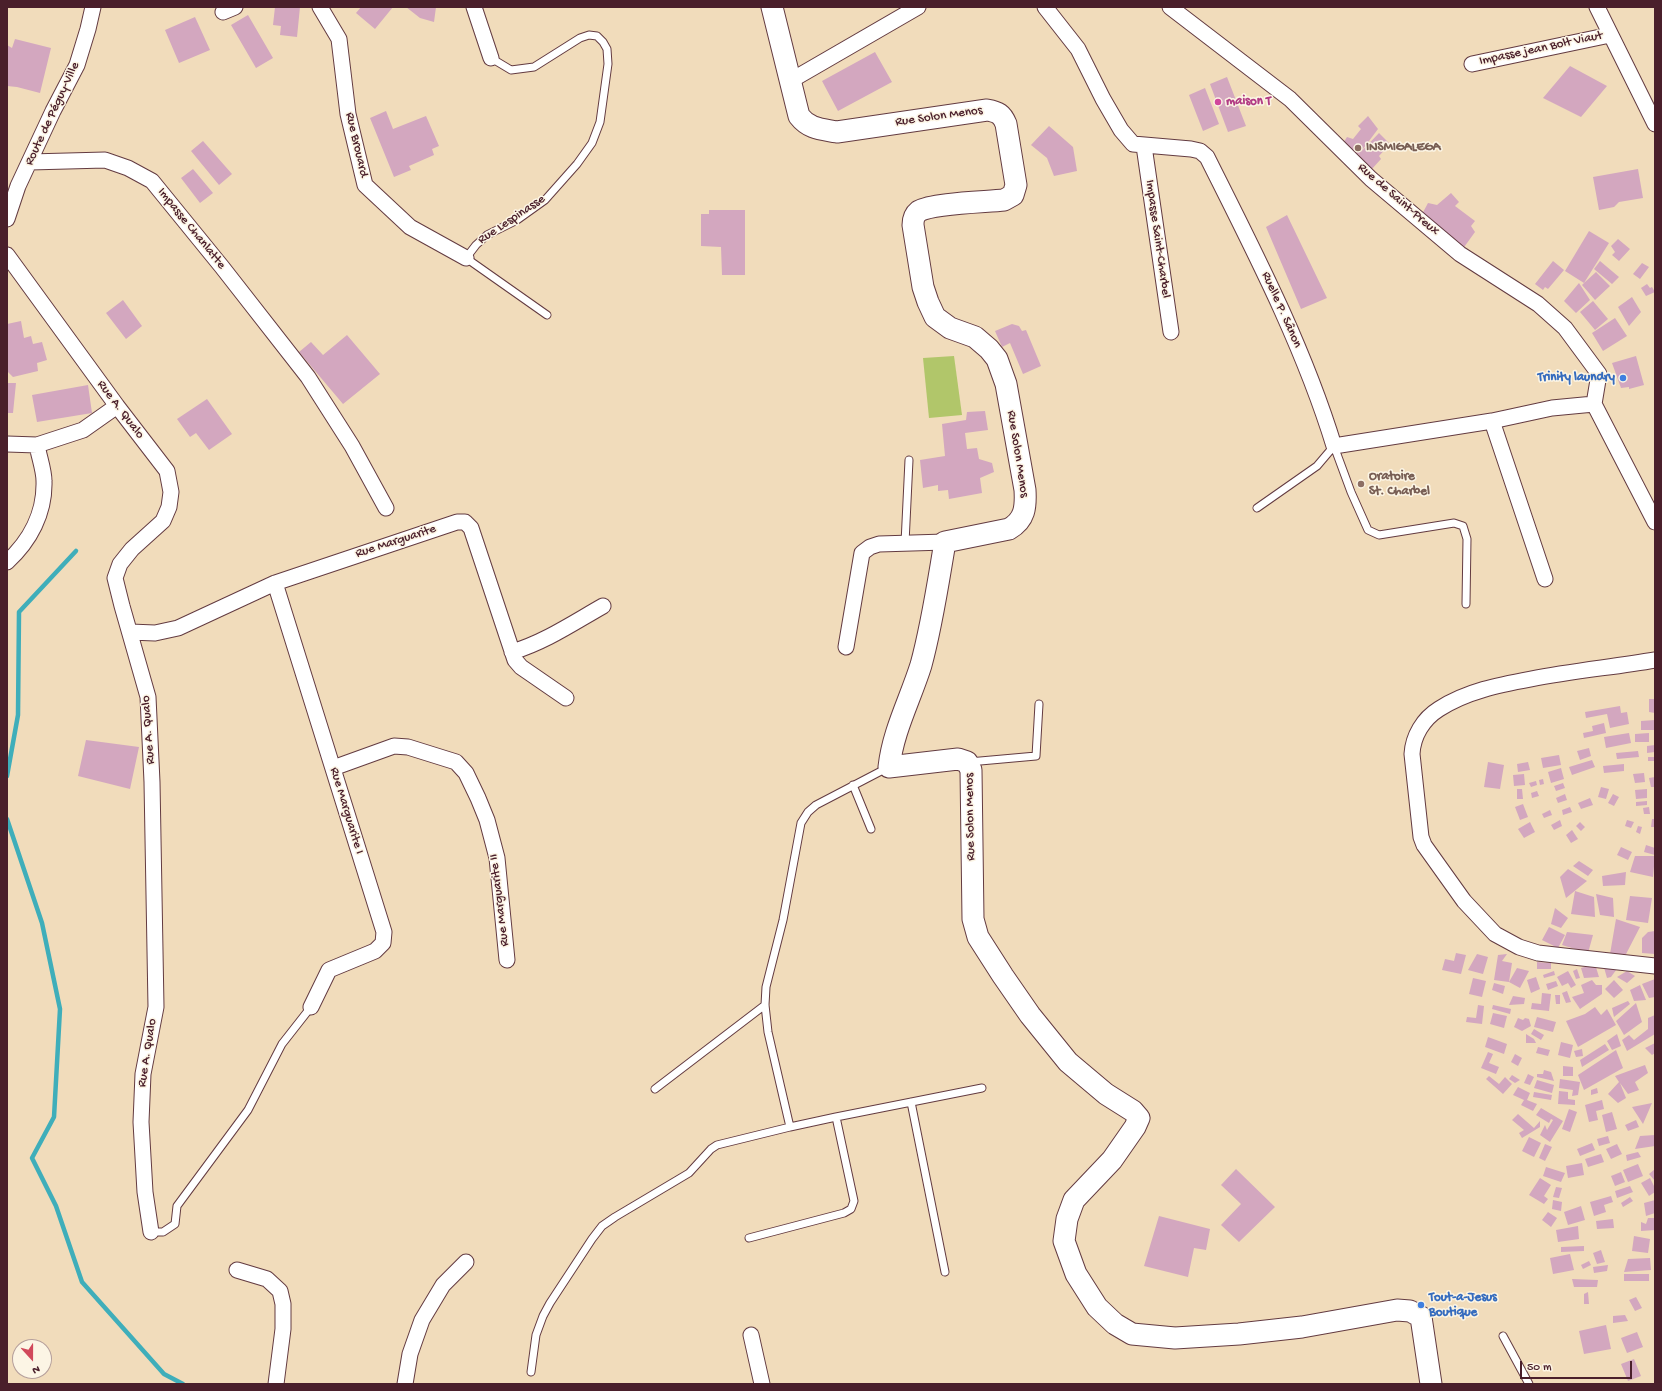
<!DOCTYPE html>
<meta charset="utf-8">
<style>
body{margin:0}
#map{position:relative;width:1662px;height:1391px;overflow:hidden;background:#f1dcbb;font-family:"Gochi Hand",sans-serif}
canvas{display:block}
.frame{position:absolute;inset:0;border:8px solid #4a1f2b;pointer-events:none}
.north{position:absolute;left:12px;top:1339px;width:40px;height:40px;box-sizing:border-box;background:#fcf5e5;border:1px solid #b59f9b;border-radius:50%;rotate:159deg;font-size:11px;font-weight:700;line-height:16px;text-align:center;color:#4a1f2b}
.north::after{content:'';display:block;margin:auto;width:14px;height:18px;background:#d1495b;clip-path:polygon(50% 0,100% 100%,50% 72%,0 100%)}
.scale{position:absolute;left:1520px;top:1361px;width:112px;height:18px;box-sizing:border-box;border:2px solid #4a1f2b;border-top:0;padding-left:5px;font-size:12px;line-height:14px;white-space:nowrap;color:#4a1f2b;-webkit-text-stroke:3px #fcf5e5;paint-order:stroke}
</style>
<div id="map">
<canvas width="1662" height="1391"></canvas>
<div class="frame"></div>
<div class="north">N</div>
<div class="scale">50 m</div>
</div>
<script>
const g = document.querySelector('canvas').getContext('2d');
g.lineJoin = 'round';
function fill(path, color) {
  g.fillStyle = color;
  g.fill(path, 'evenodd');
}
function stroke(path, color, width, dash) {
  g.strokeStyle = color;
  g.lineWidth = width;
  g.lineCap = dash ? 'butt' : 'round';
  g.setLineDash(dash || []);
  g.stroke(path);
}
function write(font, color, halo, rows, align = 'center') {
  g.font = font + ' "Gochi Hand",sans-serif';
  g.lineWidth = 3;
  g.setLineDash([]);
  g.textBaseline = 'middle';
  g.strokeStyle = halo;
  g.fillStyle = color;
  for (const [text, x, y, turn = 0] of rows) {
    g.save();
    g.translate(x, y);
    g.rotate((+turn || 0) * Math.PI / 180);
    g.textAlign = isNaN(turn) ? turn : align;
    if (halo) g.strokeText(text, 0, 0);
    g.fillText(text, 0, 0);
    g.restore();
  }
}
const green = new Path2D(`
 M954,356L962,415L929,418L923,358Z`);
const stream = new Path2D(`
 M7,776L18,715L19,612L76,551
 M7,819L42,923L60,1009L54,1117L32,1158L56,1206L82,1282L164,1374L183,1384`);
const building = new Path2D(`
 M275,7H300L297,37L280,35L281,26L273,25Z
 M361,7H393L375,29L356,13Z
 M406,7H436L434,22L420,18Z
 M248,15L273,58L256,68L231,25Z
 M195,17L210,50L179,63L165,30Z
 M15,39L51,48L40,93L17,87L7,86V45L12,48Z
 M875,52L892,82L838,111L822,81Z
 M1570,66L1607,86L1581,117L1543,98Z
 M1227,77L1246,126L1228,132L1210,84Z
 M1205,88L1219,124L1203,131L1189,95Z
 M386,111L393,129L426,116L439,146L432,149L434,155L409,166L411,170L394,177L370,118Z
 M1368,116L1378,129L1357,157L1342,145L1347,137L1353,139L1361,129L1358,126Z
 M1049,126L1073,147L1077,171L1054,176L1047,158L1031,145Z
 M1379,133L1390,144L1379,156L1381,159L1371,170L1356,157Z
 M203,141L232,174L219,185L191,151Z
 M193,169L213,193L200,203L181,178Z
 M1638,169L1643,198L1619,202L1614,207L1599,210L1593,177Z
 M1451,193L1459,202L1455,206L1475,221L1471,226L1475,232L1462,250L1421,216L1428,203L1437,205Z
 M709,210H745V275H722L721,247L701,246V214H709Z
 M1287,215L1327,298L1301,309L1266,227Z
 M1589,231L1609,243L1584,283L1596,272L1610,286L1595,300L1582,285L1584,283L1565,271Z
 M1618,239L1630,249L1619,261L1612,255L1615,252L1611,246Z
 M1553,261L1564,270L1548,289L1545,287L1543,290L1535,284Z
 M1600,261L1619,277L1612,284L1594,269Z
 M1642,263L1649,267L1640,279L1633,274Z
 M1579,283L1590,300L1576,313L1564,301Z
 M1647,284L1650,288L1652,287L1655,292L1646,296L1641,288Z
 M1632,297L1641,312L1629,326L1618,307Z
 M123,300L142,326L126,339L106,313Z
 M1593,301L1608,319L1595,330L1580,312Z
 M1615,318L1627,336L1603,351L1592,333Z
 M21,321L24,338L31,336L33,344L42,342L47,360L37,363L38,371L13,377L7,371V324Z
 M1012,324L1019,326L1022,331L1026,330L1041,366L1023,374L1010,343L1002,347L995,331Z
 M347,335L380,374L343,404L299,352L311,342L323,355Z
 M1636,356L1644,385L1629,389V387L1621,388L1612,363Z
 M7,383H16L13,413H7Z
 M88,385L92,413L37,422L32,395Z
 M207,399L232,434L209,450L196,433L190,437L177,419Z
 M985,411L988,430L965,433L967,449L977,448L979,459L992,463L994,472L980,478L982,493L949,499L948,490L938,491V485L923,488L920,460L945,456L942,424L966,420L967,412Z
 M1649,699H1655V713L1649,712Z
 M1620,706L1621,713L1627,712L1629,724L1610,728L1607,714L1586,718L1585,712Z
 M1655,720V730H1641V721Z
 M1604,723L1606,733L1584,738L1583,733L1593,731L1592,726Z
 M1629,733L1631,743L1606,748L1604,737Z
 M1649,733V742H1635V734Z
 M86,740L139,747L130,789L78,776Z
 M1655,745V752L1647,753V746Z
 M1589,748L1591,756L1580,760L1577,751Z
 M1638,751L1639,757L1617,759L1616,753Z
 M1559,755L1561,765L1543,768L1541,758Z
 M1648,757H1655V761H1648Z
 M1592,760L1595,767L1572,775L1569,767Z
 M1488,762L1504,765L1500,789L1484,787Z
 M1528,762L1530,770L1518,772L1517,764Z
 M1624,764V771L1604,773L1603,766Z
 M1561,768L1564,779L1551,783L1548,772Z
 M1644,773L1645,782L1635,783L1633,774Z
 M1524,774L1525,785L1514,786L1513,775Z
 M1655,777V787H1651L1649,778Z
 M1543,779L1544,784L1540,785L1539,780Z
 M1536,781L1537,785L1531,787L1529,783Z
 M1563,783L1565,788L1556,791L1554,786Z
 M1601,787L1609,789L1606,799L1598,797Z
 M1517,789H1522L1523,799H1517Z
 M1647,789V798L1636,799L1635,790Z
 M1537,791L1539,796L1532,798L1531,793Z
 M1565,794L1567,800L1558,803L1556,798Z
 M1613,794L1619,797L1614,806L1608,803Z
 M1590,798L1593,805L1581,809L1578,803Z
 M1647,801V805L1636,806V802Z
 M1523,804L1528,817L1520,820L1515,807Z
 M1570,807L1572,812L1563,815L1562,810Z
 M1649,807L1650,814H1644L1643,808Z
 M1550,810L1552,815L1544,818L1542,814Z
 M1652,819H1655V827H1651Z
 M1560,820L1562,826L1554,830L1551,825Z
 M1627,820L1634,822L1631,828L1625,826Z
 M1530,822L1535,832L1524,838L1518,829Z
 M1580,822L1585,827L1581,831L1576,826Z
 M1638,826L1642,827L1640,834L1636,832Z
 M1572,830L1578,839L1571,843L1566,835Z
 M1646,845L1655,848V855L1644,852Z
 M1621,847L1632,852L1628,860L1617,855Z
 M1635,856H1655L1653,877L1630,872Z
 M1579,861L1593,870L1588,876L1573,866Z
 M1568,869L1587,881L1566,898L1560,877Z
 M1626,872L1625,885L1603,886L1602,876Z
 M1575,891L1594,897L1595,917L1571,914Z
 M1596,894L1613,898L1614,917L1600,915Z
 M1630,896L1652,898L1648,923L1626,920Z
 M1555,908L1568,918L1561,928L1551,924Z
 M1616,919L1640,927L1625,956L1610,954Z
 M1549,927L1565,935L1558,948L1542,940Z
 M1655,931V954L1642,953V938L1648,932Z
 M1567,932L1593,935L1588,953L1562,945Z
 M1456,953L1466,955L1461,974L1442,970L1445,959L1454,961Z
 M1477,954L1488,957L1483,974L1468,970Z
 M1507,954L1502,961L1512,963L1509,982L1494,980L1498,955Z
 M1537,962L1551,963V969H1537Z
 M1622,962L1611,977L1607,978L1603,964Z
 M1595,964L1599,977L1584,978L1581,968Z
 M1517,968L1529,971L1520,988L1509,982Z
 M1577,969L1580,978L1576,979L1573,971Z
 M1554,971L1555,975L1544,978L1543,975Z
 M1568,971L1576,985L1571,988L1568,983L1562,986L1557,977Z
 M1627,971L1635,976L1627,983L1617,977Z
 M1536,977L1540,989L1531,993L1527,980Z
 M1473,978L1486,981L1482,997L1469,994Z
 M1655,979V997L1649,998L1642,984Z
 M1592,980L1596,985H1602V994L1580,1009L1572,997L1584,993L1581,985Z
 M1614,980L1623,990L1614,998L1605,989Z
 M1556,981L1558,986L1548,990L1546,984Z
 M1494,983L1505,986L1503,994L1492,990Z
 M1640,985L1646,1000L1634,1001L1630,990Z
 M1567,991L1571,1002L1566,1003L1562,993Z
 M1542,993L1551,994L1549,1011L1531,1009L1532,1003L1541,1004Z
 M1555,995H1560V1004H1556Z
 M1513,996L1525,998L1524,1004L1509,1005Z
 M1628,1001L1630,1004L1614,1017L1612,1008Z
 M1636,1003L1642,1022L1624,1035L1616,1021Z
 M1478,1005L1484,1006L1482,1024L1466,1022L1467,1017L1476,1018Z
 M1493,1005L1511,1009L1510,1014L1492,1009Z
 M1595,1007L1601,1015L1607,1009L1616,1025L1578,1047L1566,1021L1585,1014Z
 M1493,1013L1507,1016L1504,1028L1490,1024Z
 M1655,1015V1034L1627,1051L1622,1040L1629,1035L1634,1040L1648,1029V1018Z
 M1537,1017L1556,1022L1553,1032L1534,1027Z
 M1518,1018L1523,1020L1525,1018L1529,1019L1531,1026L1522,1031L1514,1027Z
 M1534,1029L1544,1035L1541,1040L1531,1034Z
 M1526,1034L1534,1039L1536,1043H1526Z
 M1617,1034L1621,1046L1612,1050L1607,1041Z
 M1488,1037L1507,1044L1504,1054L1485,1047Z
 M1561,1042L1573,1045L1570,1058L1558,1055Z
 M1655,1043V1053L1652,1055L1645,1048Z
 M1605,1044L1609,1050L1582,1067L1580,1060Z
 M1538,1047L1550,1050L1548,1056L1536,1053Z
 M1582,1049L1583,1056L1576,1057L1574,1051Z
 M1616,1050L1623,1068L1584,1090L1578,1075Z
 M1488,1052L1493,1054L1489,1063L1499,1067L1496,1074L1481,1068Z
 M1515,1054L1522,1058L1518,1066L1511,1062Z
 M1645,1065L1648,1073L1635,1082L1639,1090L1628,1094L1620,1083L1626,1098L1618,1103L1608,1094L1619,1082L1615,1076Z
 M1563,1066L1573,1067V1076H1563Z
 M1544,1070L1551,1072L1554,1081L1537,1077V1074H1543Z
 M1528,1074L1534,1077L1530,1085L1524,1083Z
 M1512,1075L1520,1080L1515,1083L1509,1079Z
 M1489,1076L1499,1084L1505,1077L1512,1084L1503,1094L1486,1079Z
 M1560,1079L1580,1082L1578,1095L1572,1096L1573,1090L1559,1088Z
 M1537,1080L1554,1085L1552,1093L1534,1088Z
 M1518,1087L1530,1093L1527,1100L1537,1104L1533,1111L1521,1105L1524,1100L1513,1095Z
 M1597,1088L1598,1093L1591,1095V1090Z
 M1559,1091L1568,1092V1099L1575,1100V1105L1558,1104Z
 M1534,1092L1552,1095L1551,1100L1533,1097Z
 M1602,1100L1604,1109L1596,1111L1598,1120L1589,1122L1585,1105Z
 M1652,1103L1643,1124L1632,1107Z
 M1541,1108L1563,1121L1550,1142L1540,1135L1545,1125L1547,1130L1553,1120L1551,1119L1549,1123L1536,1115Z
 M1569,1109L1577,1112L1570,1132L1562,1129Z
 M1612,1112L1617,1129L1606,1132L1602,1115Z
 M1518,1114L1534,1128L1540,1121V1127L1522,1138L1519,1133L1524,1130L1512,1120Z
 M1636,1120L1639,1127L1628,1131L1625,1125Z
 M1655,1135V1146L1635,1149L1640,1136Z
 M1608,1136L1610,1143L1599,1146L1597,1139Z
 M1529,1137L1541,1143L1534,1157L1522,1151Z
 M1592,1143L1595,1150L1580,1156L1577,1149Z
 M1545,1144L1552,1147L1545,1161L1539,1158Z
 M1617,1144L1622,1154L1611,1159L1606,1149Z
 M1638,1152L1641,1157L1627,1161L1626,1155Z
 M1601,1154L1604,1162L1588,1167L1585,1159Z
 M1582,1163L1584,1175L1568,1178L1566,1166Z
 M1638,1164L1643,1176L1628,1182L1623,1170Z
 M1546,1167L1565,1173L1561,1182L1543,1176Z
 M1236,1169L1275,1207L1239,1242L1221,1225L1241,1204L1221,1185Z
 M1655,1169V1181L1649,1174Z
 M1621,1172L1625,1182L1615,1186L1611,1176Z
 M1540,1178L1551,1185L1544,1196L1548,1199L1544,1204L1529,1195Z
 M1650,1178L1655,1188V1192L1649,1196L1641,1183Z
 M1630,1186L1633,1192L1617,1198L1615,1191Z
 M1556,1187L1562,1188L1559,1198L1553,1197Z
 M1611,1196L1613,1202L1604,1205L1606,1212L1594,1216L1590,1202Z
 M1630,1197L1633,1201L1623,1207L1621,1203Z
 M1553,1200L1562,1202L1561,1211L1552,1209Z
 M1655,1200V1213L1646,1216L1644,1203Z
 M1581,1206L1585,1220L1568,1225L1564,1212Z
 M1548,1212L1557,1218L1551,1227L1542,1220Z
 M1159,1216L1210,1229L1206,1250L1194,1248L1188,1277L1144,1266Z
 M1648,1218H1655V1230L1641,1231V1222L1646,1224Z
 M1613,1219L1614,1228L1597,1229L1596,1221Z
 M1578,1226L1579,1239L1558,1242L1556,1230Z
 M1634,1236L1650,1239L1648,1253L1632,1251Z
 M1584,1246V1251L1561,1252V1247Z
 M1601,1250L1605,1262L1597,1264L1593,1253Z
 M1570,1254L1574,1270L1553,1274L1550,1258Z
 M1650,1258L1651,1270L1624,1272L1628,1259Z
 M1589,1261L1591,1265L1583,1269L1581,1265Z
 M1608,1265L1607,1271L1594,1273L1593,1267Z
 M1624,1274H1649V1281H1624Z
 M1572,1279L1598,1280L1597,1287H1574Z
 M1588,1292L1589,1304H1584V1294Z
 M1636,1297L1642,1308L1635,1311L1629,1300Z
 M1625,1315L1628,1321L1613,1323V1316Z
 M1606,1325L1611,1349L1584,1354L1579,1331Z
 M1637,1332L1643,1347L1627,1353L1621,1338Z
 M1634,1359L1641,1376L1628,1381L1621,1364Z`);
const lane = new Path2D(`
 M491,58L511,70L534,67L580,38L589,35L597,36L603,42L607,49L608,64L600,122L592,143L577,164L545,200L517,220L487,235L476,245L466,258L547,315
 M1257,508L1317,466L1334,446L1351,492L1368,530L1379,535L1454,523L1463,526L1467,539L1466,604
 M905,543L909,460
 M969,762L1036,756L1039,704
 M853,785L871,829
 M655,1089L765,1005
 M911,1102L945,1272
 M836,1117L982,1088
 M151,1232H163L175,1224L177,1206L248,1110L282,1044L311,1007
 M749,1238L844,1213L851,1209L854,1201L836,1117L790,1127L768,1032L765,1005L766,987L783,920L801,823L808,812L816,805L887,768
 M1503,1336L1529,1384
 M531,1372L536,1335L543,1316L550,1303L592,1239L602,1226L615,1217L689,1173L711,1149L717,1145L790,1127`);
const street = new Path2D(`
 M320,7L339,39L348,114L365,185L410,227L466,258
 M474,7L491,58
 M1045,7L1078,49L1103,99L1121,130L1133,144L1191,149L1200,151L1207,157C1254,251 1303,345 1334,446L1492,421L1552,408L1594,404
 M1170,7L1290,99L1371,179L1460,254L1538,304L1565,328L1599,374L1594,404
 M1597,7L1655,124
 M223,12L235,7
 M1472,64L1610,35
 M790,81L918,7
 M1144,146L1171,332
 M30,162L105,160L128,168L152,181L222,267L308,377L352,446L386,508
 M7,219L18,186L53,111L77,65L88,29L93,7
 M7,255L117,406L167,471L171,492L169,507L163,521L132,549L120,564L115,578L122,606L148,697L152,782L156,1007L143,1074L141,1122L145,1192L151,1232
 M1594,404L1655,522
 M1492,421L1545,579
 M7,444L37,445L83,430L117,406
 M7,562C30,541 45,513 44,481C44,470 39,457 37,445
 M275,583L384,932L383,943L375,951L329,970L311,1007
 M130,632L155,633L178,628L275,583L457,522H465L471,528L515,660L521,667L566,698
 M846,647L862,553L870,547L879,544L945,542
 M512,652C545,642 573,623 603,606
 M1655,660C1614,667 1572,671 1531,679C1499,685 1467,691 1439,709C1423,719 1413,736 1412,754L1421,837L1424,845L1464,901L1495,934L1519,947L1538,953L1564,956L1655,966
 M333,768L394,746L408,747L456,762L466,773L478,798L487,820L497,858L507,960
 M237,1270L267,1279L280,1291L283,1304V1329L276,1384
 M751,1335L762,1384
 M405,1384L410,1354L422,1320L443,1285L466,1262`);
const secondary = new Path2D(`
 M772,7L799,116C809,129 821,129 837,132L987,110C998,112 1002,114 1006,124L1016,185L1013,195L1004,200C986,202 933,203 919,211C914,215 913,219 913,225L923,287L928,302L935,317L950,328L975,337L989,349L997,359L1006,384L1025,490C1026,507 1025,520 1009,529L945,542C938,583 932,625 921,665C910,700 893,731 889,767L958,759L967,762L971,770L973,919L978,937L1003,976L1030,1015L1068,1062L1106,1094L1133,1111L1139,1118L1135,1127L1112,1160L1074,1200L1067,1219L1064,1241L1076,1274L1097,1307L1115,1324L1132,1334L1175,1338L1239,1334L1302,1327L1397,1310L1410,1311L1421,1317L1431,1384`);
const markers = [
 [1218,102,4,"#d1479c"],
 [1358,148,4,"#8d6e63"],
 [1623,378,4,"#3f7fe0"],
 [1361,484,4,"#8d6e63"],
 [1421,1305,4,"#3f7fe0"]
];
const streetNames = [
 ["Impasse jean Bolt Viaut",1541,49,-12],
 ["Route de Péguy-Ville",53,114,-65],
 ["Rue Solon Menos",939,117,-8],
 ["Rue Brouard",356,145,77],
 ["Rue de Saint-Preux",1398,200,41],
 ["Rue Lespinasse",512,220,-34],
 ["Impasse Chanlatte",191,229,51],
 ["Impasse Saint-Charbel",1157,239,82],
 ["Ruelle P. Sânon",1281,310,66],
 ["Rue A. Qualo",120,410,53],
 ["Rue Solon Menos",1017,454,81],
 ["Rue Marguarite",396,542,-18],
 ["Rue A. Qualo",149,730,-94],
 ["Rue Marguarite I",346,811,73],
 ["Rue Solon Menos",971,817,-91],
 ["Rue Marguarite II",500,900,-97],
 ["Rue A. Qualo",148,1053,-81]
];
const hotelNames = [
 ["maison T",1226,102]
];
const educationNames = [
 ["INSMIGALEGA",1366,148],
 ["Oratoire",1369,477],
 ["St. Charbel",1369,492]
];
const shopNames = [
 ["Trinity laundry",1615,378],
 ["Tout-a-Jesus",1429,1298,"left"],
 ["Boutique",1429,1313,"left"]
];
fill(green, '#b1c66a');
stroke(stream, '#3faeba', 4.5);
fill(building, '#d3a7bf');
stroke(lane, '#633b41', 9);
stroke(street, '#633b41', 17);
stroke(secondary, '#633b41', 23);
stroke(lane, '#fff', 7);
stroke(street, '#fff', 15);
stroke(secondary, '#fff', 21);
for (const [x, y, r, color] of markers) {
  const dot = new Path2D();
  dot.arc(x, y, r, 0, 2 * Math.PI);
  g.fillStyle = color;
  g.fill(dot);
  stroke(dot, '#fcf5e5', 1.5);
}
write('13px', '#4a1f2b', '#fcf5e5', streetNames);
write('bold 13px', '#b23c85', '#fcf5e5', hotelNames, 'left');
write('bold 13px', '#785e54', '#fcf5e5', educationNames, 'left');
write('bold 13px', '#366cbe', '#fcf5e5', shopNames, 'right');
</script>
